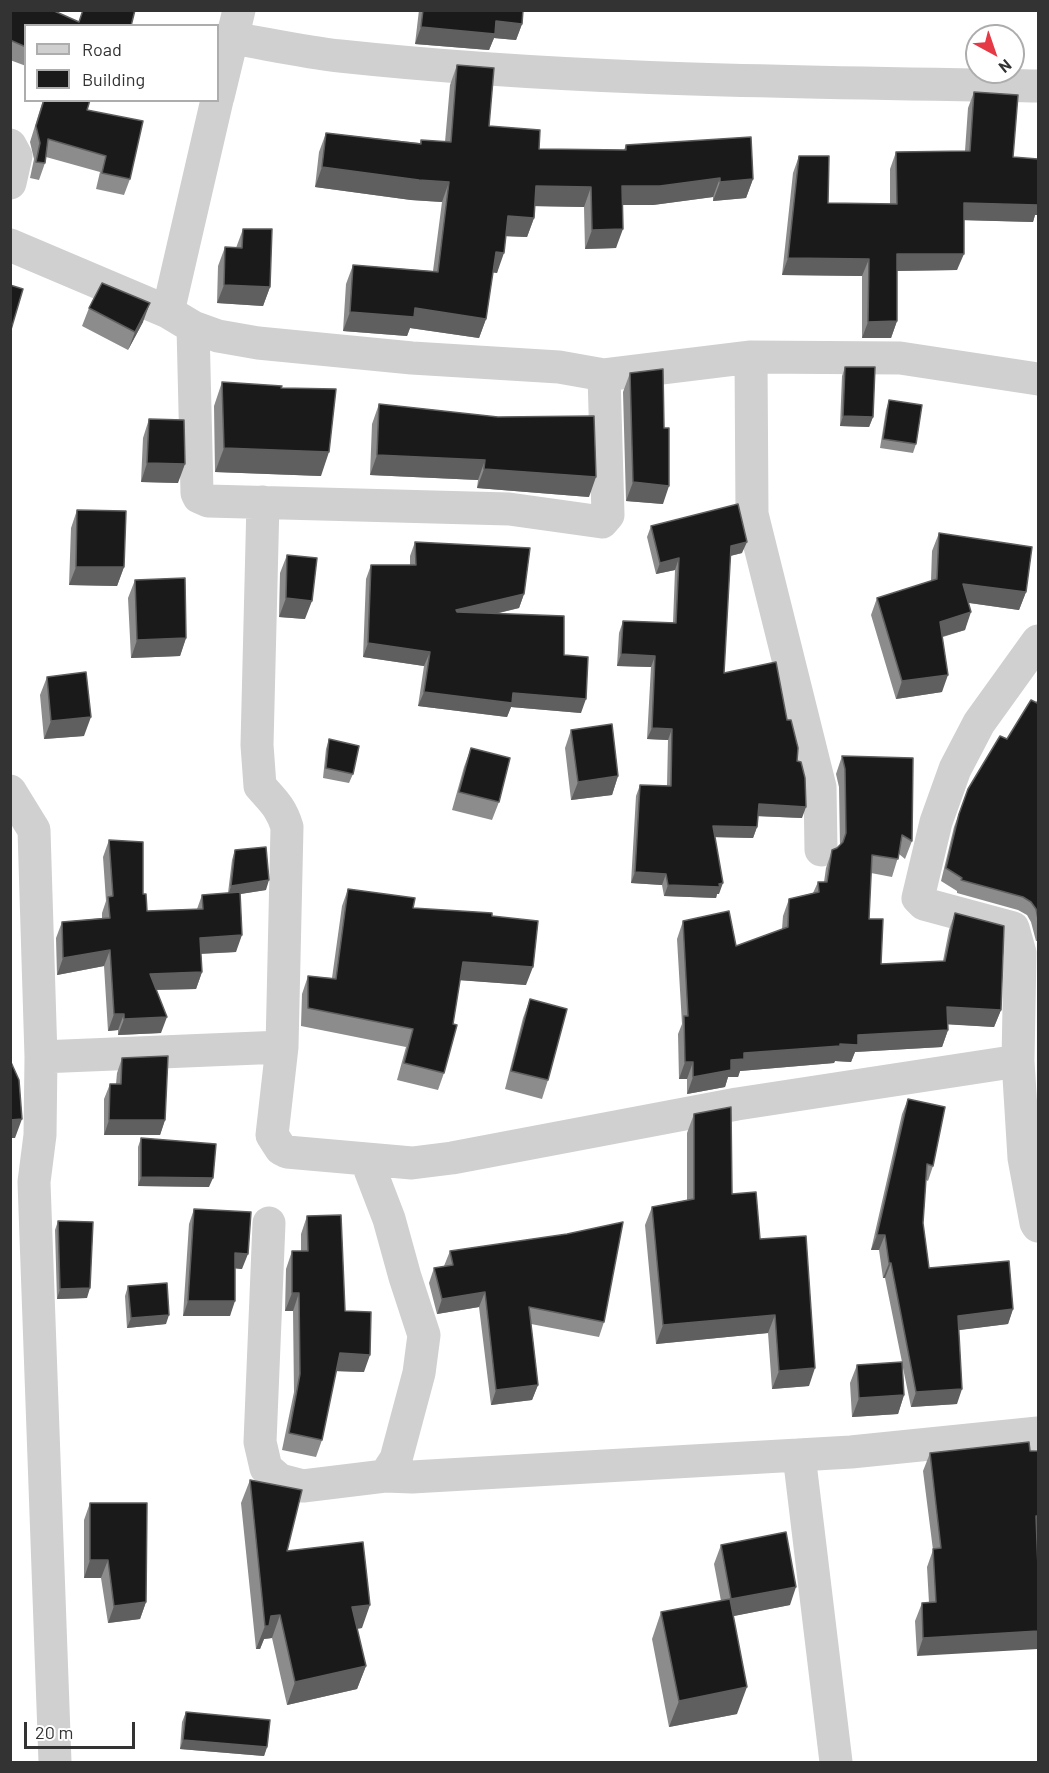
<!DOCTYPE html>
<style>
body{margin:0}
#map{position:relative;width:1049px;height:1773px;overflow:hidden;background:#fff;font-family:Barlow,sans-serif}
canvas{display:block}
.frame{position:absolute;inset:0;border:12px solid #333;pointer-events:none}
.legend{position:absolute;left:24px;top:24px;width:195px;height:78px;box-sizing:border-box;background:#fff;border:2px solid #adadad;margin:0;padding:8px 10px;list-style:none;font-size:18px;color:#333}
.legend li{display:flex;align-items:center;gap:12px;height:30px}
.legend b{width:30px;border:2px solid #adadad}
.north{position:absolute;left:965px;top:24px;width:60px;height:60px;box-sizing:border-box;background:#fff;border:2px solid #adadad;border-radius:50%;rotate:140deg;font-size:16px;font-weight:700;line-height:24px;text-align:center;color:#333}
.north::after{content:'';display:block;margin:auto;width:21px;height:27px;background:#e63946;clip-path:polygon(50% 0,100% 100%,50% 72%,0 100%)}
.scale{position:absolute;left:24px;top:1722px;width:111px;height:27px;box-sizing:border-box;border:3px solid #333;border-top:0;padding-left:8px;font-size:18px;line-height:21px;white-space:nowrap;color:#333;-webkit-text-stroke:4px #fff;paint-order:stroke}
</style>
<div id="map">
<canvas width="1049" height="1773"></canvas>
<div class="frame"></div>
<ul class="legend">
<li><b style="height:8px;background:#d0d0d0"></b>Road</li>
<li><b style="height:16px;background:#1a1a1a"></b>Building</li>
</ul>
<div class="north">N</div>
<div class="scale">20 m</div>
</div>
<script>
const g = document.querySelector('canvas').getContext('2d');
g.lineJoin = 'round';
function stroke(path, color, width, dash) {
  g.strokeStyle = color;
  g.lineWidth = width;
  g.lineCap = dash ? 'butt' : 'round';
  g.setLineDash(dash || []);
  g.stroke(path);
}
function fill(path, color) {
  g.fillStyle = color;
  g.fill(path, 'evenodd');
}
const minor = new Path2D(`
 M232,38C268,44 304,52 340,56C572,81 805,82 1038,86
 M218,97L239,10
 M10,145L16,156L10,183
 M10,245L168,312L193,327L218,336L258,343L412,358L559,367L604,375L751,357L900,358L1038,379
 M168,312L217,100
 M193,327L197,493L199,497L208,501L509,509L602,522L608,515L604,375
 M751,357L752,514L820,787L821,850
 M263,502L257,745L260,786C273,801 281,807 287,827L282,1047
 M1038,641L979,723L955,769L936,822L918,898L924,904L1013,928L1020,953L1018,1061L1024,1158L1036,1223L1038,1226
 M10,791L34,830L41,1057L40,1135L34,1182L55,1762
 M41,1057L282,1047L272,1135L281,1149L287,1152L412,1163L452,1158L737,1104L1018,1061
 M366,1159L389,1219L405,1277L424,1335L419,1373L396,1459L385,1476
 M269,1223L260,1442L266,1468L280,1480L303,1486L385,1476L412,1477L851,1452L1038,1433
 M799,1455L836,1762`);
const wall = new Path2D(`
 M10,10L79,22L83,10H135L131,26H26V66L10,60Z
 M419,10H523L522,24L516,40L494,38L489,50L415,44Z
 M457,65L489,126L539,149L624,150L626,145L753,179L746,198L713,201V197L653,205H623L616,248L585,249L584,207L535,206L534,218L527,237L506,236L497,273L493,272L486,319L479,338L410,328L407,336L343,331L346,284L353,265L433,271L442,202L411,200L315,187L319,152L326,133L420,143L421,140L445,142L450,85Z
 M974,92L1013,157L1035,215L1033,222L964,220L957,270L897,271V321L891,338H862V276L782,275L793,173L799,156L828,203L890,204V169L896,152L965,151L968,108Z
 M43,100H90L87,110L130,179L124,195L96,189L100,172L46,157L45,163L39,180L30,178L34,159L30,142Z
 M243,229L270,287L263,306L217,303L218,266L225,247L236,248Z
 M89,308L143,322L128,350L82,326Z
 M845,367L873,417L869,427L840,426L842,376Z
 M630,373L664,428L663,504L626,501L623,392Z
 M222,382L281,388L321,476L215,472L214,406Z
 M889,400L916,444L913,453L880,448L886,410Z
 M379,404L498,417L589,497L477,488L478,480L370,475L372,424Z
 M149,419L178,483L141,482L143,438Z
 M77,510L124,567L117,586L69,585L71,528Z
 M651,526L742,553L730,556L724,673L787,720L797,761L802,818L758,816L757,827L753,838L715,837L719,894H717L716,898L664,896L662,885L631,883L636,796L640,785L667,786L668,740L647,739L651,667L617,666L619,633L623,621L673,623L675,570L656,574L647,537Z
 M939,533L1026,592L1019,610L969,603L965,630L943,637L942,692L896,699L871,615L877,598L931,581L932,551Z
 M415,542L524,594L519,608L495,614L564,655L581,713L511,707L507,717L418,706L424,666L363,657L366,579L371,565H410V556Z
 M287,555L305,619L279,617L280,573Z
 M135,580L186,638L180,656L131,658L128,598Z
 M47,677L84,736L44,739L40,695Z
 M1038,700V941H1036L1031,922L1027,915L1018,910L957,893V891L941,881L954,827L968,789Z
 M571,730L618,776L612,795L571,800L565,748Z
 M329,739L353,774L349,783L323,778L326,749Z
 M471,748L499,802L492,820L452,810L464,767Z
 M842,756L912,841L905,859L899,854L892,877L871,873L869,919L881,964L943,961L949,930L955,913L1001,1010L994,1027L948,1024V1030L942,1047L855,1052L851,1062L835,1061L834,1063L740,1071L738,1077H728L725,1087L687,1094V1079H679L678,1034L682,1024L677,939L683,921L736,946L782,929L783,916L789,899L813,893L818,882H824L826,868L832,850L837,848L840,846L839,787L836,774Z
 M109,840L143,894L147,911L197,909L202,895L228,893L232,860L235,850L266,890L240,894L236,952L201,954L202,972L196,989L157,990L161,1033L118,1035V1030L108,1031L104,966L57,975L56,938L62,922L102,918V913L106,901L103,857Z
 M348,889L413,908L492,916L526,985L460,980L444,1073L438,1090L397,1080L406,1047L301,1026L302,994L308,976L332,978L342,906Z
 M530,999L548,1080L542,1099L505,1089L523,1018Z
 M122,1058L165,1120L160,1135H104V1099L110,1084H116L117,1073Z
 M908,1099L933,1166L928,1181L926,1180L923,1223L929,1268L1013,1309L1008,1324L958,1330L957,1404L911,1407L902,1363L904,1395L898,1414L852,1417L850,1383L857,1365L902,1362L885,1278H883L879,1250H871L902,1114Z
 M694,1114L732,1194L760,1239L809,1386L772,1389L768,1333L656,1344L645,1225L652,1207L687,1200V1133Z
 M141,1138L209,1187L138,1186V1147Z
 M194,1209L242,1269L235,1268L230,1316H183L189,1224Z
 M307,1216L345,1311L364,1372L336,1371L322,1440L316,1457L282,1450L294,1392L293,1311H285L286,1269L292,1251H301V1234Z
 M58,1221L87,1298L57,1299L55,1230Z
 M450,1251L604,1322L599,1337L531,1324L538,1385L532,1400L491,1405L479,1307L437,1314L429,1283L434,1268L444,1266Z
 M128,1286L166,1324L127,1328L125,1296Z
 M1038,1451V1535L1037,1534L917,1656L915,1621L922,1603H929L927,1567L933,1550L923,1471L930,1453Z
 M250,1480L287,1551L362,1628L357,1629L366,1666L357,1689L287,1705L272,1638L264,1639L260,1649H256L241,1503Z
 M90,1503L146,1602L140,1619L108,1623L101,1578H84V1520Z
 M721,1545L790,1605L733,1616L737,1714L669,1727L652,1639L661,1612L721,1601L714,1564Z
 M186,1712L267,1747L264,1756L180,1749L182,1722Z`);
const shadedWall = new Path2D(`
 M496,21L522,24L516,40L494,38L489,50L415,44L421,27Z
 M322,167L449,182L442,202L411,200L315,187Z
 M720,178L713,197L653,205H615L622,186Z
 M753,179L746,198L713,201L720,182Z
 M536,186L591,187L584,207L529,206Z
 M1038,199V215H1035L1033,222L958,220L964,203Z
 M508,216L534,218L527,237L501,236Z
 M623,229L616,248L585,249L592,230Z
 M496,252L504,253L497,273L489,272Z
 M897,254H964L957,270L891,271Z
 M788,258L869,259L862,276L782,275Z
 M224,285L270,287L263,306L217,303Z
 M150,303L143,322L128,350L135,332Z
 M415,308L486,319L479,338L410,328L407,336L343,331L350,312Z
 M897,321L891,338H862L868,322Z
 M843,416L873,417L869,427L840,426Z
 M224,448L329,452L321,476L215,472Z
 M377,455L485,460L478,480L370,475Z
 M147,463L185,464L178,483L141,482Z
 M484,469L596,477L589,497L477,488Z
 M633,482L669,486L663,504L626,501Z
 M747,542L742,553L726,557L731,546Z
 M679,558L675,570L656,574L660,563Z
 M76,567H124L117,586L69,585Z
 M963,584L1026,592L1019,610L956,601Z
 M524,594L519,608L451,624L456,610Z
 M286,598L312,601L305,619L279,617Z
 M971,612L965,630L934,639L940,622Z
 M186,638L180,656L131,658L137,640Z
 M368,643L430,652L424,666L363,657Z
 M621,654L655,656L651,667L617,666Z
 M948,675L942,692L896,699L902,681Z
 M424,692L513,693L586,699L581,713L511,707L507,717L418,706Z
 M91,717L84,736L44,739L51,721Z
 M652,728L672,729L668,740L647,739Z
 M618,776L612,795L571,800L578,782Z
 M759,804L806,807L802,818L755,816Z
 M713,826L757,827L753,838L709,837Z
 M635,872L666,874L662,885L631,883Z
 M269,880L266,890L228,896L231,886Z
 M723,883L719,894H717L716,898L664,896L668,885Z
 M242,935L236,952L194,954L200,938Z
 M110,950L104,966L57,975L63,958Z
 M463,962L533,967L526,985L457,980Z
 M202,972L196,989L144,990L150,974Z
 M947,1007L1001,1010L994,1027L941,1024Z
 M114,1014H124L118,1030L108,1031Z
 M167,1017L161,1033L118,1035L124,1019Z
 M948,1030L942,1047L855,1052L851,1062L835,1061L834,1063L740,1071L738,1077H728L725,1087L687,1094L693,1077L744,1053L840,1044L858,1035Z
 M685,1062H693L687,1079H679Z
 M22,1119L15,1138H10V1120Z
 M109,1120H165L160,1135H104Z
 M141,1177L213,1178L209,1187L138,1186Z
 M877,1235H885L879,1250H871Z
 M235,1253L248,1254L242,1269L230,1268Z
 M889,1263H891L885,1278H883Z
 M90,1288L87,1298L57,1299L60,1289Z
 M485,1292L479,1307L437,1314L442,1299Z
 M292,1293H299L293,1311H285Z
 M188,1301H235L230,1316H183Z
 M1013,1309L1008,1324L952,1331L958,1316Z
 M169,1315L166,1324L127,1328L131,1318Z
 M775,1315L768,1333L656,1344L663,1325Z
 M340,1353L370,1355L364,1372L333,1371Z
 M815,1368L809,1386L772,1389L779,1371Z
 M538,1385L532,1400L491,1405L496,1390Z
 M962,1389L957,1404L911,1407L916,1392Z
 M904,1395L898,1414L852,1417L859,1398Z
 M1036,1516H1038V1535L1029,1534Z
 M90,1560H108L101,1578H84Z
 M796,1587L790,1605L724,1618L731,1599Z
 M146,1602L140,1619L108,1623L114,1606Z
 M370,1605L362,1628L344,1630L352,1607Z
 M280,1615L272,1638L264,1639L260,1649H256L265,1626L271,1616Z
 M1038,1631V1649L917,1656L923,1638Z
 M366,1666L357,1689L287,1705L295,1682Z
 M747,1687L737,1714L669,1727L679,1701Z
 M183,1740L267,1747L264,1756L180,1749Z`);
const building = new Path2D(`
 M10,10H52L79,22L83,10H135L131,26H26V47L10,40Z
 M423,10H523L522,24L496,21L495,34L421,27Z
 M457,65L494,68L489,126L540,130L539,149L626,150V145L751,137L753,179L720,182V178L660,186H622L623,229L592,230L591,187L536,186L534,218L508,216L504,253L496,252L486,319L415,308L414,317L350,312L353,265L438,272L449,182L419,180L322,167L326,133L421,144V140L451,142Z
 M974,92L1018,95L1013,157L1038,159V205L964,203V254H897V321L868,322L869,259L788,258L799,156H829L828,203L897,204L896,152L970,151Z
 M44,100H90L87,110L143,121L130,179L102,173L106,156L48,139L45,163L36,162L40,143L36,126Z
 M243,229H272L270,287L224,285L225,247L242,248Z
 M102,283L150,303L135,332L89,308Z
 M10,285L23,289L10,333Z
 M845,367H875L873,417L843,416Z
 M663,369L664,428H669V486L633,482L630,373Z
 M222,382L282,386L281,388L336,389L329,452L224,448Z
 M889,400L922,405L916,444L883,439Z
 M379,404L498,417L594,416L596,477L484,469L485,460L377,455Z
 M149,419L184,420L185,464L147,463Z
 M738,504L747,542L731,546L724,673L776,662L787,720H791L798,748L797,761L801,762L805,778L806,807L759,804L757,827L713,826L723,883L719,884L720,887L668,885L666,874L635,872L640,785L671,786L672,729L652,728L655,656L621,654L623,621L676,623L679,558L660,563L651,526Z
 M77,510L126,511L124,567H76Z
 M939,533L1032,547L1026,592L963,584L971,612L940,622L948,675L902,681L877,598L937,579Z
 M415,542L530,548L524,594L456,610L457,612L564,616V655L588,657L586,699L513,693L512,703L424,692L430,652L368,643L371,565H416Z
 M287,555L317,558L312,601L286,598Z
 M185,578L186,638L137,640L135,580Z
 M86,672L91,717L51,721L47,677Z
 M1031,700L1037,703L1038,700V919L1036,909L1031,902L1023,897L961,880L962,878L946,868L959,814L968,789L1000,736L1007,739Z
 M612,724L618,776L578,782L571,730Z
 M329,739L359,746L353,774L326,768Z
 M471,748L510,758L499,802L459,792Z
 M842,756L913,758L912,841L902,835L898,859L872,855L869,919H883L881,964L945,961L955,913L1004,926L1001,1010L947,1007L948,1030L858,1035V1045L840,1044V1046L744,1053V1059L731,1060V1070L693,1077V1062H685L684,1016H688L683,921L729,911L736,946L788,927L789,899L819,892L818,882H827L832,850L837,848L843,842L846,833L845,769Z
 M109,840L143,842V894H146L147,911L203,909L202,895L240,892L242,935L200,938L202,972L150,974L167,1017L124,1019V1014H114L110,950L63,958L62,922L110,918L108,897L113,896Z
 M266,847L269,880L231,886L235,850Z
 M348,889L415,898L413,908L492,913V916L538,921L533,967L463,962L453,1024L457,1025L444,1073L404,1063L413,1029L308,1008V976L336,979Z
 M530,999L567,1009L548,1080L511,1071Z
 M168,1056L165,1120H109L110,1084H121L122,1058Z
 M10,1060L19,1080L22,1119L10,1120Z
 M908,1099L945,1107L933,1166L927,1164L923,1223L929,1268L1009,1261L1013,1309L958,1316L962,1389L916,1392L891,1263H889L885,1235H877Z
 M731,1107L732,1194L756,1192L760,1239L806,1236L815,1368L779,1371L775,1315L663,1325L652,1207L694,1199V1114Z
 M141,1138L216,1144L213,1178L141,1177Z
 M194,1209L251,1212L248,1254L235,1253V1301H188Z
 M341,1215L345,1311L371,1312L370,1355L340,1353L322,1440L289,1433L300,1374L299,1293H292V1251H308L307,1216Z
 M58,1221L93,1222L90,1288L60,1289Z
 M623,1222L604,1322L529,1307L538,1385L496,1390L485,1292L442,1299L434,1268L453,1265L450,1251L567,1234Z
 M167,1283L169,1315L131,1318L128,1286Z
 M902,1362L904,1395L859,1398L857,1365Z
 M1029,1442L1030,1451H1038V1516H1036L1038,1568V1631L923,1638L922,1603L936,1602L933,1549L941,1548L930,1453Z
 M250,1480L302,1490L287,1551L363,1542L370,1605L352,1607L366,1666L295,1682L280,1615L271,1616L269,1626H265Z
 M90,1503H147L146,1602L114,1606L108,1560H90Z
 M786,1532L796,1587L731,1599L721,1545Z
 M730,1599L747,1687L679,1701L661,1612Z
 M186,1712L270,1720L267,1747L183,1740Z`);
stroke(minor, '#d0d0d0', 33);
fill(wall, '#8c8c8c');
fill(shadedWall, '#5f5f5f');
fill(building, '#1a1a1a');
stroke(building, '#5f5f5f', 1.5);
</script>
